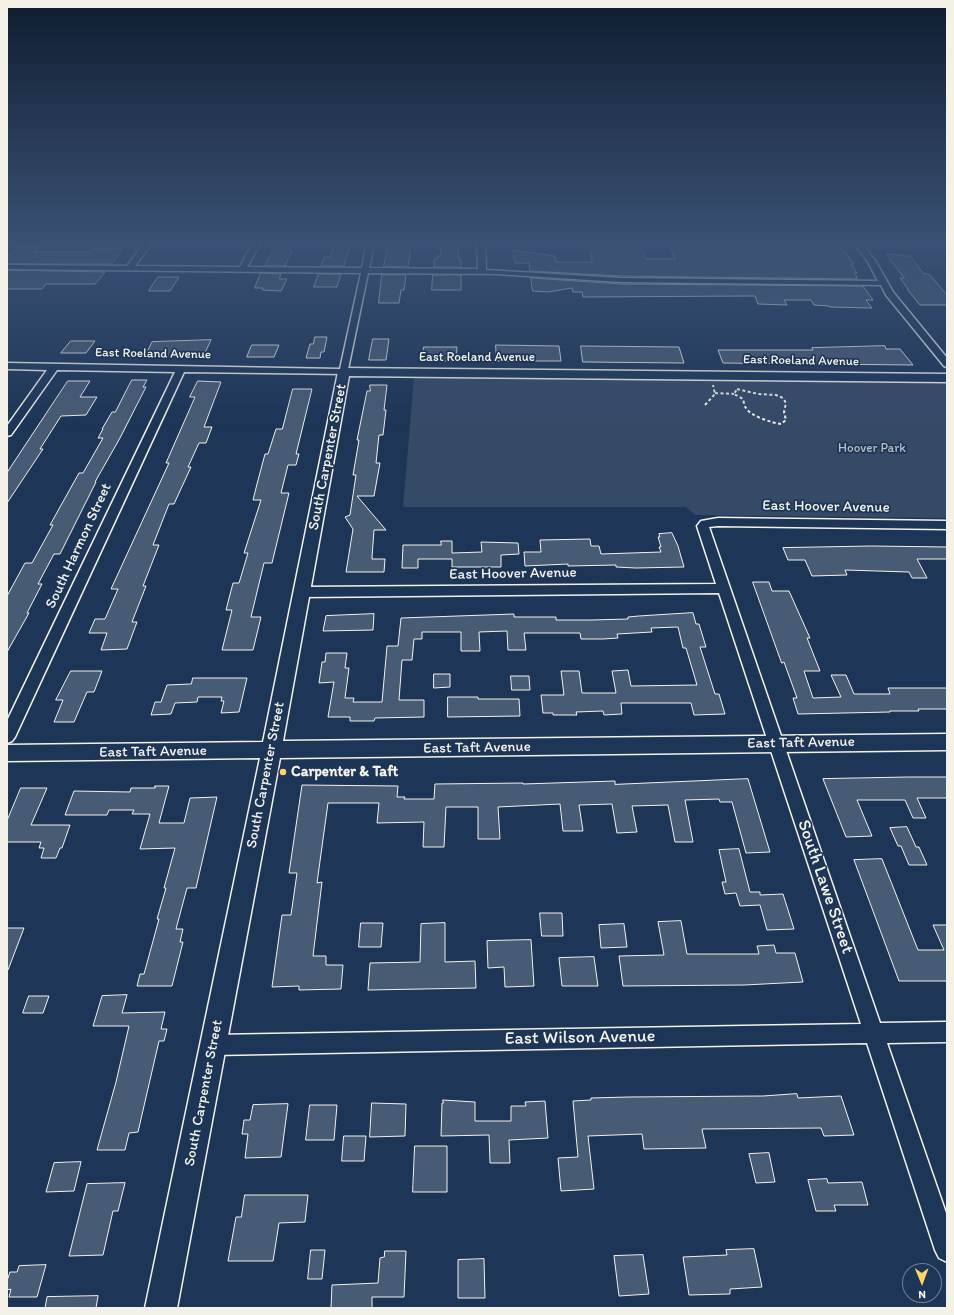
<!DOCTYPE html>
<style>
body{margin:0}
#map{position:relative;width:954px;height:1315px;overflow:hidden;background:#1d3557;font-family:Itim,sans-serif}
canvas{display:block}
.frame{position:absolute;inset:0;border:8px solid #f4f1e8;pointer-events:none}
.north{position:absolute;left:902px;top:1263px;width:40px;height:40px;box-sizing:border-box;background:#1d3557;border:1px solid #738091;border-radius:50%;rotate:179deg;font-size:11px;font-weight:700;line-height:16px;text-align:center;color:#f4f1e8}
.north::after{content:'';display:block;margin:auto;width:14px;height:18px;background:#ffd166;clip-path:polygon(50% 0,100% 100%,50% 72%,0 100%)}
</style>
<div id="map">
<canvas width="954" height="1315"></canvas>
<div class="frame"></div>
<div class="north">N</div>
</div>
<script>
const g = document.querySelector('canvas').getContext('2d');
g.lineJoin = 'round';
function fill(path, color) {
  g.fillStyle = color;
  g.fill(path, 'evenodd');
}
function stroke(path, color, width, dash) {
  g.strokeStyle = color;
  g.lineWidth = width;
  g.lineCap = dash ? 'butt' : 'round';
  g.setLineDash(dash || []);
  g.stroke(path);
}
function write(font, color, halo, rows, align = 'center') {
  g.font = font + ' Itim,sans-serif';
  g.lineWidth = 3.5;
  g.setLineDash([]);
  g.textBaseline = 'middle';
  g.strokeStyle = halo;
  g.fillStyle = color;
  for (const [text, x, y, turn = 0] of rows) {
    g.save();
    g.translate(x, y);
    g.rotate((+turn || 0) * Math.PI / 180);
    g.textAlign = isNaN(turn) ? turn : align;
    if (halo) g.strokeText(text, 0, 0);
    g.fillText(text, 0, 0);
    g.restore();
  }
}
const green = new Path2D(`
 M414,377L947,382V518L695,515L686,507H403Z`);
const building = new Path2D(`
 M277,242H291L288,250H292L285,266H265Z
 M335,242H348V245H350L344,266H321L324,257H330Z
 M588,242H639L646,259H675L667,242H837L854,264H851L857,273H854L858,279L621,276L530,271L529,263H515L513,250L555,256L556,262H592Z
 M388,244H408V246H411L408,267H384Z
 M457,245L459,259H461V267H434V259H437V256H441L440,246Z
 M18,247H39L34,252H91L94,249H123L111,264H7V254H11Z
 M886,254L902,255L904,256H910L924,274H929L947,295V305H920L907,289H908L900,278H904Z
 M7,270L105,272L95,284H46L42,289H7Z
 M261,273L281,274L279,279H287L281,291L262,290L263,288H255Z
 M319,274H341L337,287H314Z
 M382,275H406L404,290H401L399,303H379Z
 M433,275H461V290H432Z
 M158,277H179L170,291H149Z
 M531,278L621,284L863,286L873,300H866L872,308L830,307L829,306L814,305L811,300H784L787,305L758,304L755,296H743L583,297L582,292H573L572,288L548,292L533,291Z
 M315,337H327L324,352H321L320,358H306L310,344H313Z
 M373,339H389L386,360H369Z
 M211,340L203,357L145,356L152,342Z
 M71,341H95L86,353H61Z
 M252,345H279L274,357H247Z
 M496,345L559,346L561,361H497Z
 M581,346L679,347L684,363L583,362Z
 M885,346L886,349H900L913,365L723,363L718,350H813L812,348Z
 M424,347H457L456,361H422Z
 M132,380H147L143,387H146L120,438L95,482H96L60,554H54L38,584H42L27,613H29L7,652V596L25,563H32L53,525H50L79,473H83L103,438H98L103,429H102L112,412H115Z
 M68,381H90L80,397H97L86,415L61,416L40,449H43L7,503V473Z
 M198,381L221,382L204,427H212L206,443H199L188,467H191L174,504H169L153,545H159L143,586H146L132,622H137L127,649L101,650L107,633H89L95,619H105L118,589H111L169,463H166L195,397H190Z
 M370,385H387L384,410H386L383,435H379L376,463H380L374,496H357L386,530H374L372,557V559H385L384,572H346L353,529L345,517L350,515L356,475H353L359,440H357L367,391H370Z
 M293,389H312L296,454H299L296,465H288L281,493H289L272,563H264L251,617H261L253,650H222L232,610H226L233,583H239L248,553H244L261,500H253L257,484L265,454H268L276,429H282Z
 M672,533L678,546L684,567L636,568L616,567V565L568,566V564L525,566L524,552H541L540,540L590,539L591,546H599L601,554L661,552L659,547H661L658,537H660L659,534Z
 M441,541H452V553L482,552L481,542L518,543L519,554L501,555V567H452V559H418V568H402L403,545H441Z
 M872,546L947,547V559H917L927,578H912L909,572L845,570L847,575L812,576L805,560H788L783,548Z
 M753,582H769L772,591H789L810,638H807L820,671H804L813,698L841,697L831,675H846L854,694H890L888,688H947V709H918L919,711H890V712L798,714L793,698H797L784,662L782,663Z
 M693,613L696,624H699L706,647H700L715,694H719L725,714L694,715L691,703H621L622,714L604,715L603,711L576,712L577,715H553V713H543L541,695H564L561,671H579L582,693H616L612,671L628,670L631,686L697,685L686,648H683L678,627L651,628L652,632L617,634L618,638L603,639H581L580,633H524L526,650H508L507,631L479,632L480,651H461V632H422V639H414L412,660H402L399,700H424V717L375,718L374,721H350V717H328L334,682L319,683L322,662H325L326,653H347L345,668H349L345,698H354L353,702H382L387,646H398L401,618L514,614V617H556V620H591L628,619V617L639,616Z
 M374,614L373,630L323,631L326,616Z
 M71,671H102L94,692H87L74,722H54L63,700H56Z
 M434,674H450V687L434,688Z
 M511,676H529L530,690H512Z
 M193,678H247L239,712L221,713L224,701H221L222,697H198L197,702L175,703L171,714L151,715L155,702H161L167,685L191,684Z
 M448,697H478V699H519L520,716L448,717Z
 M908,777H947V798H917L926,818H913L905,800H857L872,836L846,837L823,779Z
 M748,779L770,852L746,853L732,802H720L719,799L685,800L693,842H675L668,805L632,806L637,832L617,833L612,804L579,805L583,831H563L560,804L498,807L500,839H478V807H446L444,847H423L424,822L377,823L379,803H328L317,883L322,882L313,956H326V965H343L341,989L299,990V986L272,987L282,915H291L297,873H289L302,785L398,786L397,797H405L404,799H434L435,784L523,783V784L615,781V784Z
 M155,786H169L159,823H184L190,798L217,797L196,888H187L176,929H183L180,942H183L172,986H137L140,974H144L159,919H157L166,888H164L175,848L140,849L150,814H132L134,810H109L107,815H65L74,791L130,792L131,788H155Z
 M21,788H47L31,825H70L62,848H60L56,858H41L44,848H39L41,842H7V821Z
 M907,827L916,847H919L927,865H909L901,846H898L890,828Z
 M739,849L750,892H760V895L783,894L794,929L767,930L760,905L740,906L736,893L725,894L722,882H726L719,850Z
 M882,859L918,950H944L933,925H947V981H899L854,860Z
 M540,913H562L563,936H542Z
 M681,921L687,954H759L757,946L774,945L776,953H795L803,982L744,985L623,986L619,956L664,955L658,922Z
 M361,923H383L381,947H359Z
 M445,923V962L475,961L476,988L368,990L370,963L420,962L421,924Z
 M624,924L627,947L601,948L599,925Z
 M7,928H24L8,970H7Z
 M531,940L534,986L505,987L504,967L488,968L487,941Z
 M594,957L598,986H562L559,958Z
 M127,995L122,1013L165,1012L161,1029H167L164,1041H159L138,1132L129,1133L125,1150H97L116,1082L129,1026H93L102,996Z
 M29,996H49L43,1013H23Z
 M797,1094L798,1098L841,1096L854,1135L824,1136L821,1128L702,1129L706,1148L644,1149L642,1134L588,1136L594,1189L561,1191L558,1158L578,1157L573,1101L591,1100V1098L628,1097L763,1096Z
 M443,1100L475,1102V1121H511V1106H526L525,1102L545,1101L548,1138L509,1140L510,1163H490L489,1135L441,1136L442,1103H443Z
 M372,1103L406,1104L405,1136L370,1137Z
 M288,1104L281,1157L245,1158L248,1134H242L244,1120H250L253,1105Z
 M310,1105H337L334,1140H306Z
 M344,1136H366L364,1161H342Z
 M415,1146H447V1192H413Z
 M769,1153L775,1182L756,1183L749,1154Z
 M81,1162L74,1191L46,1192L54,1163Z
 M827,1179L828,1183L862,1182L868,1205H834L836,1211H816L808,1180Z
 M125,1183L118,1211H113L103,1255L69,1256L87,1184Z
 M245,1195H308L305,1222L279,1223L273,1261H228L236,1217H241Z
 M754,1249L762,1287L730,1289V1294L689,1295L683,1257L727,1255L726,1250Z
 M311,1250H325L322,1279H308Z
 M385,1251H406L404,1297H372V1308H331L332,1285L378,1283L380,1258L384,1257Z
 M643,1255L649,1294L619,1296L614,1256Z
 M484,1259L485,1298H458V1260Z
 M46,1265L37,1297H9L11,1289L7,1290V1281L10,1272H17L19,1266Z
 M98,1296L96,1308H45L47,1297Z`);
const path = new Path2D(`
 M737,389L758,394L776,395L783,398L786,403L784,412L786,420L781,424C773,423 750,416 746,408C744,406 744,402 743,399L734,394Z
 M715,393L734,394
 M705,405L715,394L713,385`);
const minor = new Path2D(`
 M145,242H153L135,266L240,267L253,242H261L247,267L362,268L367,242H375L369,268L478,269L477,242H485L486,270L621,278L878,281L868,262L853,242H861L876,262L893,292L947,358V367L944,366L886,295L881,285L621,282L496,274L368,273L347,374L184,372L15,737L12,741L7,743V721L175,372L57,370L11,435L7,436V426L47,370L7,369V363L340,369L361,273L7,269V265L127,266Z
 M718,518L947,521V529L718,526L709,527L880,1023L947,1022V1042L887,1043L947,1216V1262L939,1258L935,1250L867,1043L213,1055L206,1052L203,1045L206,1038L213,1035L861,1024L719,593L303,597L298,595L297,592L298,589L303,587L716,584L697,526L701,521Z`);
const tertiary = new Path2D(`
 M344,368L947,374V382L349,376L283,741L947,734V750L280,758L177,1308H145L260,758L7,761V745L263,742L338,372L340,369Z`);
const markers = [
 [283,772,4,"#ffd166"]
];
const farStreetnames = [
 ["East Roeland Avenue",153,354,1],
 ["East Roeland Avenue",477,358],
 ["East Roeland Avenue",801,361,1]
];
const farParknames = [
 ["Hoover Park",872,449]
];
const streetNames = [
 ["South Carpenter Street",328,457,-79],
 ["East Hoover Avenue",826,507,1],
 ["South Harmon Street",79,546,-65],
 ["East Hoover Avenue",513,574,-1],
 ["East Taft Avenue",801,743,-1],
 ["East Taft Avenue",477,748,-1],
 ["East Taft Avenue",153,752,-1],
 ["South Carpenter Street",266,775,-79],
 ["South Carpenter Street",204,1093,-79]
];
const poiNames = [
 ["Carpenter & Taft",291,772]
];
const nearStreetnames = [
 ["South Lawe Street",825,887,71],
 ["East Wilson Avenue",580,1038,-1]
];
fill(green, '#354a67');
fill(building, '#485b74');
stroke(building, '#f4f1e8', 1);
stroke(minor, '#f4f1e8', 3);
stroke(tertiary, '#f4f1e8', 3);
stroke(path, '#f4f1e8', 2, [3, 2.5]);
fill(minor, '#1d3557');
fill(tertiary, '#1d3557');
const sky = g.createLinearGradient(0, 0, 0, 426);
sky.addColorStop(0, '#101d30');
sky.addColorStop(0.57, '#3a5174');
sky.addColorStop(1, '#3a517400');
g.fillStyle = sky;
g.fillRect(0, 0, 954, 426);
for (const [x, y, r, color] of markers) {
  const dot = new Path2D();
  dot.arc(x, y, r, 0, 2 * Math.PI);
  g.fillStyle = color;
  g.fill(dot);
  stroke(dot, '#1d3557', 1.5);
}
write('13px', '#f4f1e8', '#1d3557', farStreetnames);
write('13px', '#bbbfc1', '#1d3557', farParknames);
write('15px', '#f4f1e8', '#1d3557', streetNames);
write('bold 15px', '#f4f1e8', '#1d3557', poiNames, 'left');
write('18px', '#f4f1e8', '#1d3557', nearStreetnames);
</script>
